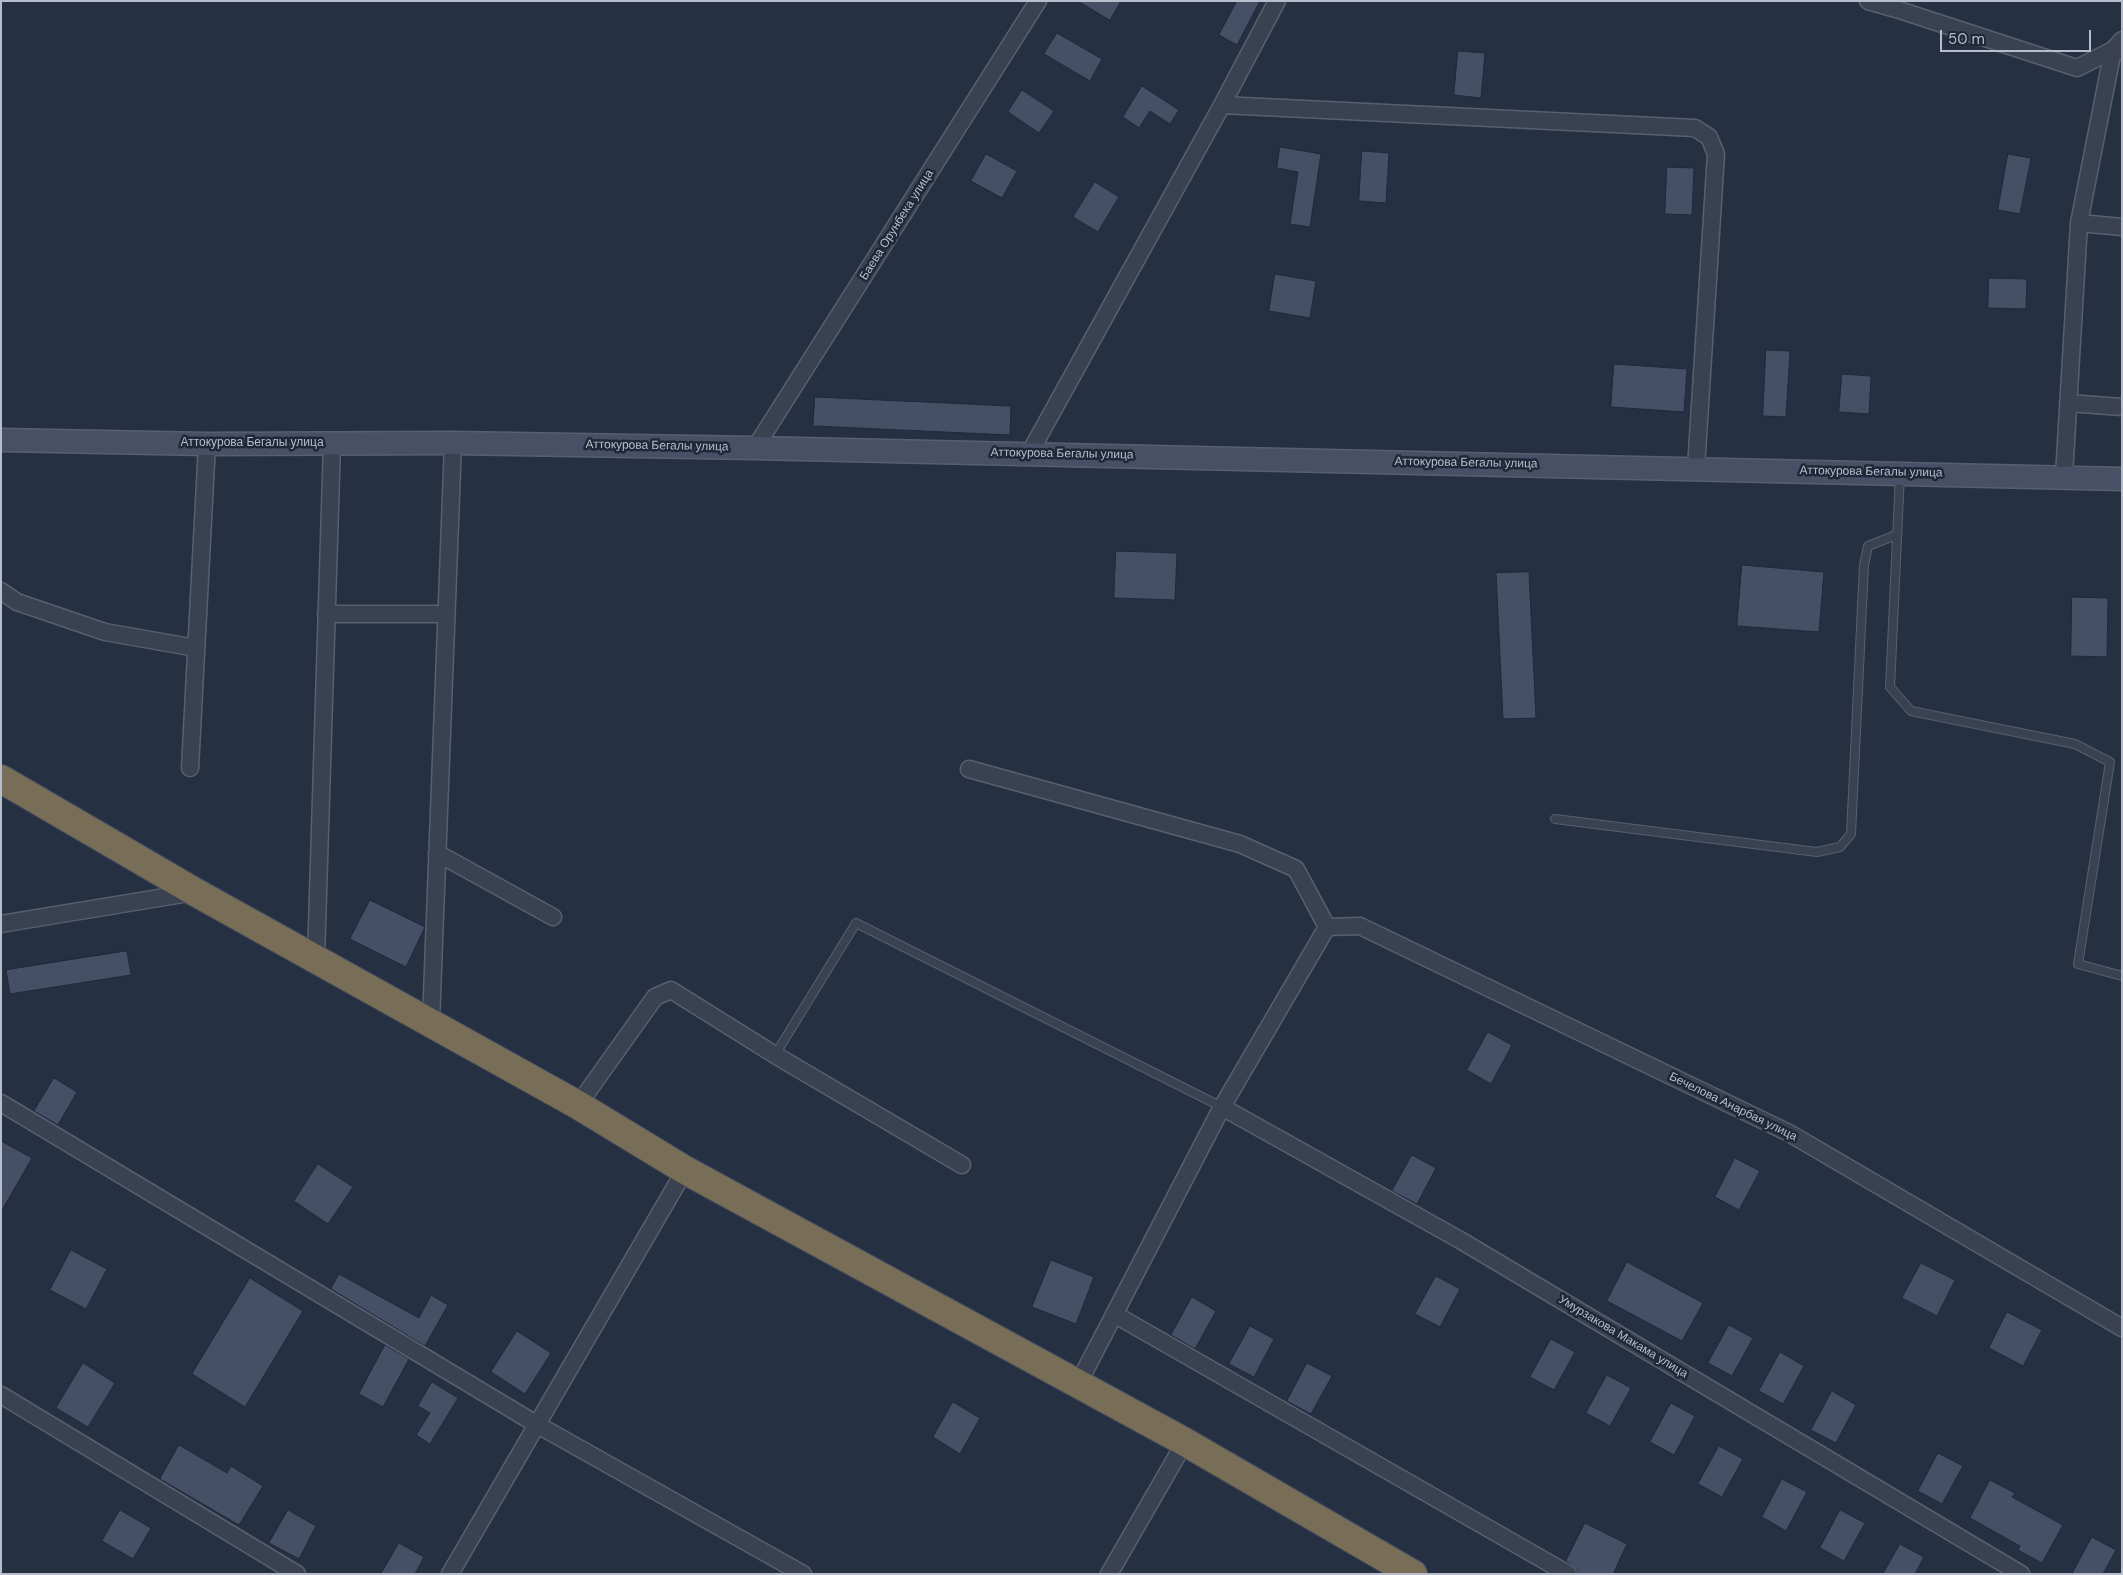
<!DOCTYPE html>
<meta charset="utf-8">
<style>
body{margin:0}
#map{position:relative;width:2123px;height:1575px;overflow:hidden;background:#263043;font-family:"DM Sans",sans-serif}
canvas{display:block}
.frame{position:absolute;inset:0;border:2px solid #b7bdcc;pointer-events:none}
.scale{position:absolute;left:1940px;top:30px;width:151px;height:22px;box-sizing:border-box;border:2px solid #b7bdcc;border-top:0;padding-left:6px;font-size:15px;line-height:18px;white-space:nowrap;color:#b7bdcc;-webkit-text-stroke:4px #1f2738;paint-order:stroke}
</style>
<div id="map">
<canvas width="2123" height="1575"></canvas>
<div class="frame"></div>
<div class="scale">50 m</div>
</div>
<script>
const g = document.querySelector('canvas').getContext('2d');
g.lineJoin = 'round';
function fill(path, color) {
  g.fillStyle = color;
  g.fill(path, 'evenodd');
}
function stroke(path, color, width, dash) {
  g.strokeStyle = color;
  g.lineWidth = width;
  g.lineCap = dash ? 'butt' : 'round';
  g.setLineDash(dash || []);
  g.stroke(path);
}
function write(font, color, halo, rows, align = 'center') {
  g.font = font + ' "DM Sans",sans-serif';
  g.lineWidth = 5;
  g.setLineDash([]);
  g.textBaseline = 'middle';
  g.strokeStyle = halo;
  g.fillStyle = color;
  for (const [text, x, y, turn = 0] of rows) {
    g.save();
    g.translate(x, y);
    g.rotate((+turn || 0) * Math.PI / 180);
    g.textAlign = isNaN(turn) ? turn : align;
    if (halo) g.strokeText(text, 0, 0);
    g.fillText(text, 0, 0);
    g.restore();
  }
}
const building = new Path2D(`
 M1078,1H1121L1110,20Z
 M1237,1H1260L1237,45L1219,35Z
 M1057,33L1102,59L1090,81L1044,54Z
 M1458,51L1485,53L1481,98L1454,95Z
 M1142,86L1179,110L1170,124L1150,111L1139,128L1123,117Z
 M1022,90L1054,111L1039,133L1008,112Z
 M1280,147L1321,154L1310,227L1290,224L1298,172L1277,168Z
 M1362,151L1389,153L1386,203L1359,201Z
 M986,154L1017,171L1002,198L971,181Z
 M2008,154L2031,158L2020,214L1998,210Z
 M1667,167L1694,168L1692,215L1665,214Z
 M1095,182L1119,197L1098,232L1073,217Z
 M1275,274L1316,281L1310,318L1269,311Z
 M1989,278L2027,279L2026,309L1988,308Z
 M1766,350L1790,351L1786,417L1763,416Z
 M1614,364L1687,369L1684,412L1611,407Z
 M1842,374L1871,376L1869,414L1839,412Z
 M815,397L1011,406L1010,435L813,426Z
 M1116,551L1177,553L1175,600L1114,598Z
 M1742,565L1824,572L1819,632L1737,626Z
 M1529,572L1536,718L1503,719L1496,573Z
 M2072,597L2108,598L2107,657L2071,656Z
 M370,900L425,927L406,967L350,939Z
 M127,951L131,975L10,994L6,970Z
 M1488,1032L1512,1045L1491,1084L1467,1070Z
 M54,1078L77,1092L58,1125L34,1111Z
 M1,1141L32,1158L1,1212Z
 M1412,1155L1436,1168L1417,1204L1392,1191Z
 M1735,1158L1760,1171L1739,1210L1715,1197Z
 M318,1164L353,1187L328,1224L294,1201Z
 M71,1250L107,1269L86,1309L50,1290Z
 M1051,1260L1094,1277L1076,1324L1032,1307Z
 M1627,1262L1703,1303L1682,1341L1607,1301Z
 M1921,1263L1955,1280L1937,1316L1902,1298Z
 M339,1274L419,1318L431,1295L448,1305L425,1346L331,1289Z
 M1436,1276L1460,1289L1440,1327L1415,1314Z
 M250,1278L303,1311L245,1407L192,1374Z
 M1192,1297L1216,1311L1195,1349L1171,1335Z
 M2007,1312L2042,1330L2023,1366L1989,1348Z
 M1729,1325L1753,1338L1732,1376L1708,1363Z
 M1250,1326L1274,1339L1254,1377L1229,1364Z
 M517,1331L551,1353L525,1394L491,1372Z
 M1551,1339L1575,1352L1554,1390L1530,1377Z
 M385,1345L409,1359L383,1407L359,1394Z
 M1780,1352L1804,1366L1783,1404L1759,1391Z
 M83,1363L115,1383L88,1427L56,1408Z
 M1307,1363L1332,1376L1311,1414L1287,1401Z
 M1607,1375L1631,1388L1610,1426L1586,1413Z
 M432,1382L458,1398L430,1444L416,1435L430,1413L418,1406Z
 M1832,1391L1856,1405L1836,1443L1811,1430Z
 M953,1402L980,1418L960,1454L933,1437Z
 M1671,1403L1695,1416L1674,1455L1650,1442Z
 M179,1445L227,1473L231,1466L263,1486L239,1525L160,1479Z
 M1719,1446L1743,1459L1722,1497L1698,1484Z
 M1938,1453L1963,1466L1942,1504L1918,1491Z
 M1782,1479L1807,1492L1786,1531L1762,1517Z
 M1990,1480L2015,1493L2012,1497L2063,1525L2042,1563L2018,1550L2020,1546L1970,1518Z
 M120,1510L151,1528L133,1559L102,1541Z
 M288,1510L316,1526L299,1559L269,1543Z
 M1840,1510L1865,1523L1844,1561L1820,1548Z
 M1585,1523L1627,1544L1613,1574H1578L1576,1569L1566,1561Z
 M2092,1537L2116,1550L2103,1574H2072Z
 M399,1543L424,1557L415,1574H381Z
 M1900,1544L1924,1557L1915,1574H1883Z`);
const lane = new Path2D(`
 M1900,475L1890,687L1911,711L2075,744L2110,762L2078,964L2122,976
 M1555,819L1817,852L1840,847L1851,834L1864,565L1868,546L1896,535
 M775,1055L856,923L1222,1107`);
const street = new Path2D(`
 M1868,1L1896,9L2077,68L2113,50L2121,51
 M1222,105L1695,128L1709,137L1716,154L1696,468
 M2079,223L2122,227
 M2068,403L2122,407
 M755,448L1038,1
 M1029,454L1222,105L1277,1
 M2064,476L2079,223L2113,50L2122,40
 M1,591L17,602L105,632L196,648
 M326,614H446
 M190,768L207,444
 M969,769L1240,844L1296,869L1327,927L1222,1107L1078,1384
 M437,853L553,917
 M1,924L195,892
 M1327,927L1360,926L1789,1133L2122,1328
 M316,959L332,443
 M431,1022L453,443
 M1,1103L536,1424L803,1574
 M578,1105L655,997L671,990L775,1055L962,1165
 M1222,1107L1460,1240L2021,1574
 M1114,1314L1568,1574
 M1,1395L297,1574
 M450,1574L685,1170
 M1109,1574L1185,1442`);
const secondary = new Path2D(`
 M1,440L207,444L453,443L755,448L2122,479`);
const highway = new Path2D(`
 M1,779L195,892L578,1105L685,1170L1185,1442L1413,1574`);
const streetNames = [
 ["Баева Орунбека улица",897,225,-58],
 ["Аттокурова Бегалы улица",252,443],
 ["Аттокурова Бегалы улица",657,446,1],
 ["Аттокурова Бегалы улица",1062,454,1],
 ["Аттокурова Бегалы улица",1466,463,1],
 ["Аттокурова Бегалы улица",1871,472,1],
 ["Бечелова Анарбая улица",1733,1107,26],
 ["Умурзакова Макама улица",1623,1337,31]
];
fill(building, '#454f65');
stroke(building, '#21293a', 1);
stroke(lane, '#58606f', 10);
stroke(street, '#58606f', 19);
stroke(secondary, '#58606f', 25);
stroke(highway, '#454d5d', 30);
stroke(lane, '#3a4252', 8);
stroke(street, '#3a4252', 16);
stroke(secondary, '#485065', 22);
stroke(highway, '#786e57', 28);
write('12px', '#b7bdcc', '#1f2738', streetNames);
</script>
